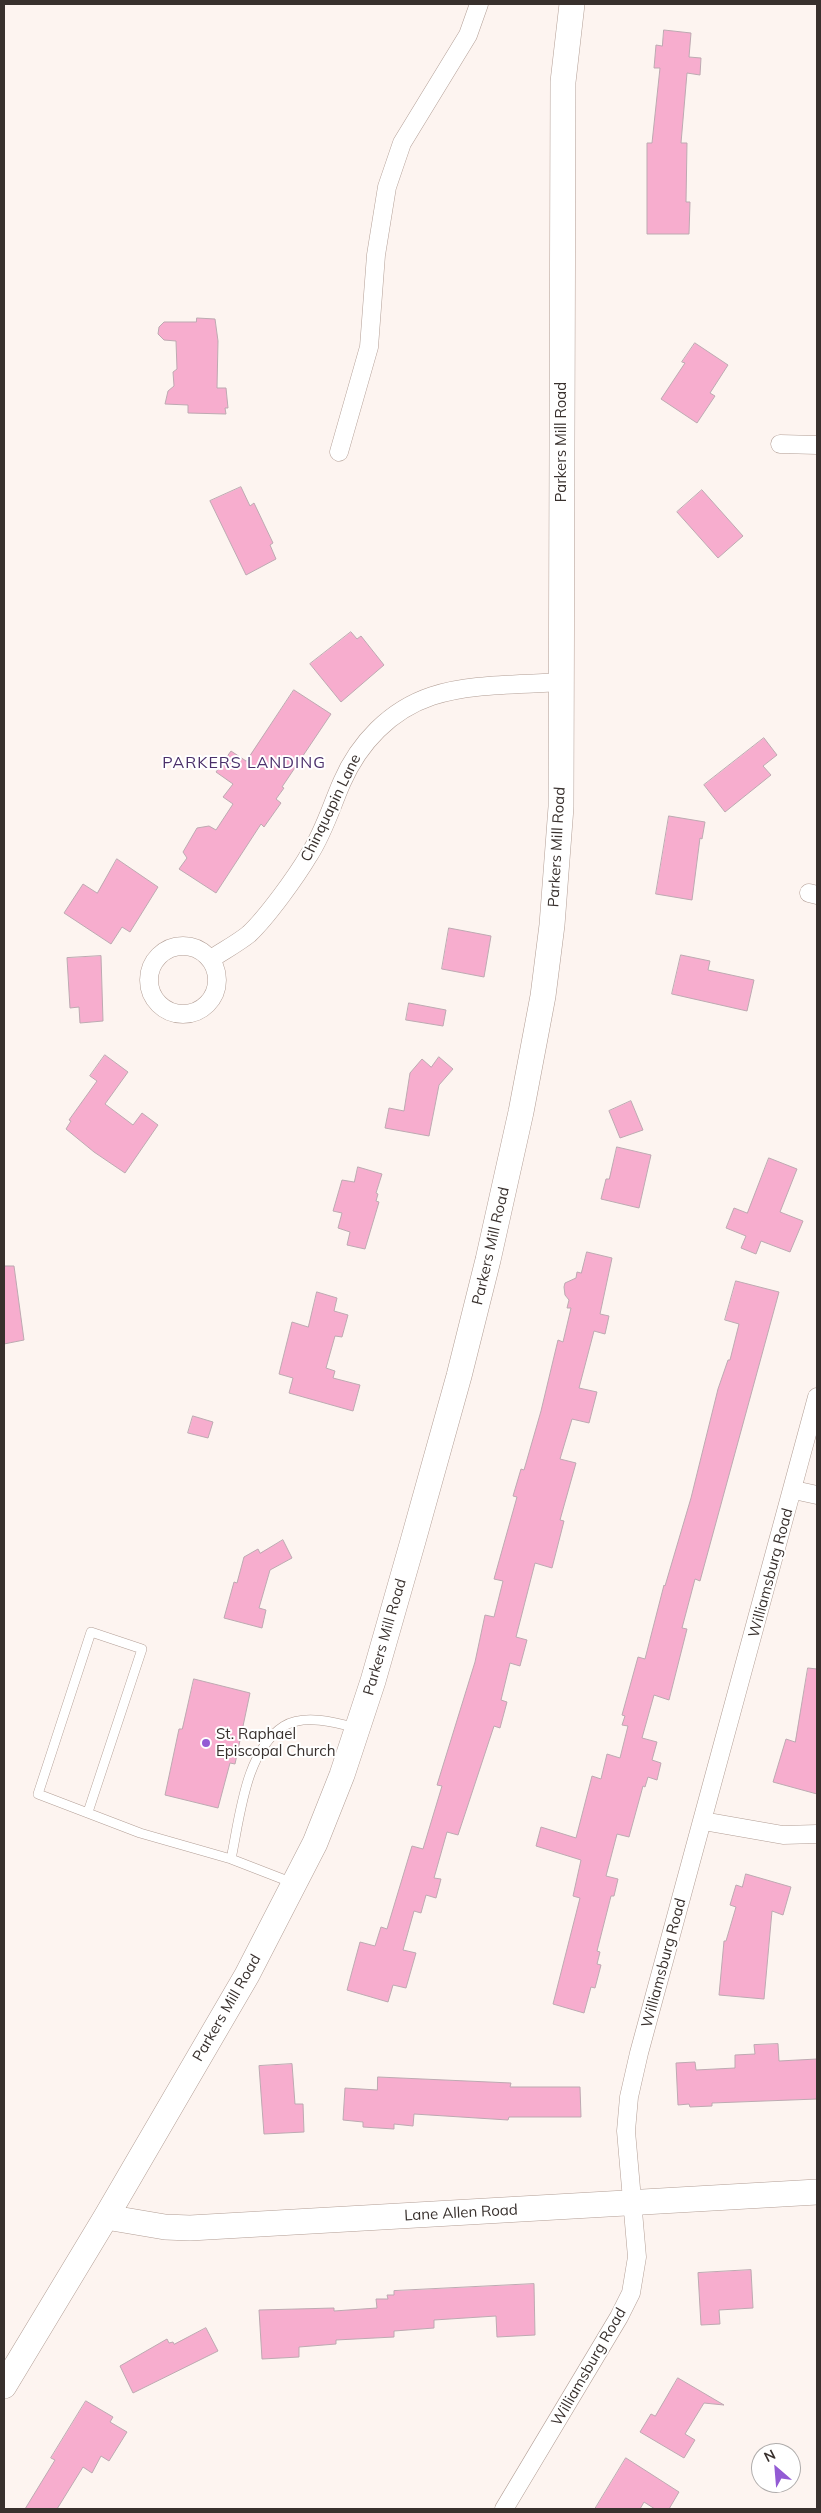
<!DOCTYPE html>
<style>
body{margin:0}
#map{position:relative;width:821px;height:2513px;overflow:hidden;background:#fdf4f0;font-family:Mulish,sans-serif}
canvas{display:block}
.frame{position:absolute;inset:0;border:5px solid #38302d;pointer-events:none}
.north{position:absolute;left:751px;top:2443px;width:50px;height:50px;box-sizing:border-box;background:#fff;border:1px solid #afacab;border-radius:50%;rotate:333deg;font-size:14px;font-weight:700;line-height:20px;text-align:center;color:#38302d}
.north::after{content:'';display:block;margin:auto;width:18px;height:22px;background:#935bd4;clip-path:polygon(50% 0,100% 100%,50% 72%,0 100%)}
</style>
<div id="map">
<canvas width="821" height="2513"></canvas>
<div class="frame"></div>
<div class="north">N</div>
</div>
<script>
const g = document.querySelector('canvas').getContext('2d');
g.lineJoin = 'round';
function fill(path, color) {
  g.fillStyle = color;
  g.fill(path, 'evenodd');
}
function stroke(path, color, width, dash) {
  g.strokeStyle = color;
  g.lineWidth = width;
  g.lineCap = dash ? 'butt' : 'round';
  g.setLineDash(dash || []);
  g.stroke(path);
}
function write(font, color, halo, rows, align = 'center') {
  g.font = font + ' Mulish,sans-serif';
  g.lineWidth = 4;
  g.setLineDash([]);
  g.textBaseline = 'middle';
  g.strokeStyle = halo;
  g.fillStyle = color;
  for (const [text, x, y, turn = 0] of rows) {
    g.save();
    g.translate(x, y);
    g.rotate((+turn || 0) * Math.PI / 180);
    g.textAlign = isNaN(turn) ? turn : align;
    if (halo) g.strokeText(text, 0, 0);
    g.fillText(text, 0, 0);
    g.restore();
  }
}
const building = new Path2D(`
 M664,30L691,33L689,57L701,58L700,75L687,73L681,143H687L686,202H690L689,234H647V143H652L660,68H654L656,45L662,46Z
 M197,318L215,319L218,341L217,388H226L228,408H225L226,414L188,413V405L165,404L168,391L174,386L173,372L177,369L176,341L164,340L158,334L159,327L164,322H196Z
 M695,343L728,365L710,393L715,396L697,423L661,399L685,363L682,362Z
 M241,487L250,506L254,503L273,543L270,545L276,559L246,575L210,501Z
 M702,490L743,536L718,558L677,512Z
 M351,632L357,639L361,636L384,665L341,702L310,664Z
 M294,690L331,714L282,787L284,788L276,799L281,803L264,827L261,824L216,893L179,869L187,858L183,852L197,828L209,826L216,830L233,804L223,797L233,784L216,772L231,751L246,761Z
 M764,738L777,755L763,766L771,775L725,812L704,785Z
 M669,816L705,822L702,839L700,838L692,900L656,894Z
 M117,859L158,887L130,932L122,927L111,944L64,913L83,884L97,893Z
 M449,928L491,936L484,977L442,969Z
 M681,955L710,961L708,970L754,980L747,1011L672,994Z
 M101,956L103,1021L80,1023L79,1007L70,1008L67,958Z
 M409,1003L446,1010L443,1026L406,1020Z
 M105,1055L128,1072L105,1104L133,1125L142,1113L158,1125L125,1173L94,1152L66,1129L71,1121L69,1120L97,1081L90,1076Z
 M439,1057L453,1069L439,1085L429,1136L385,1128L389,1108L404,1111L410,1073L422,1059L431,1067Z
 M631,1101L643,1130L620,1138L609,1111Z
 M617,1147L651,1155L639,1208L601,1199L606,1179H609Z
 M769,1158L797,1169L780,1212L803,1221L790,1252L761,1241L756,1254L741,1248L746,1236L726,1228L734,1208L747,1213Z
 M358,1167L382,1174L376,1193L378,1194L376,1201L379,1202L365,1249L347,1245L350,1232L338,1228L342,1213L333,1211L342,1180L354,1182Z
 M587,1252L612,1258L600,1314L609,1316L605,1334L594,1331L579,1388L597,1392L589,1423L572,1419L560,1459L576,1463L560,1520L564,1521L552,1568L535,1563L516,1637L527,1640L520,1666L510,1663L501,1700L507,1702L500,1728L494,1726L458,1835L447,1832L434,1878L441,1879L436,1898L426,1895L421,1913L414,1911L403,1950L416,1953L406,1988L393,1985L388,2002L347,1990L360,1942L375,1946L381,1927L387,1929L412,1846L423,1849L442,1786L437,1785L475,1662L485,1615L494,1617L503,1581L494,1579L517,1497L513,1496L521,1469L524,1470L541,1411L558,1340L563,1342L571,1308H567L569,1300L565,1295L564,1287L565,1283L576,1278L577,1272L581,1273Z
 M4,1266H14L24,1340L4,1344Z
 M736,1281L779,1292L700,1581L695,1579L682,1628L687,1629L669,1700L654,1695L642,1738L657,1742L652,1760L661,1763L657,1780L648,1777L645,1787L643,1786L629,1837L617,1834L606,1876L618,1879L614,1896H611L597,1951L600,1952L597,1964L601,1965L595,1988L591,1987L584,2013L553,2004L580,1898L573,1896L581,1860L536,1846L541,1827L576,1838L592,1776L601,1779L607,1754L620,1758L628,1726L622,1725L625,1716L622,1715L638,1657L645,1659L664,1585L665,1586L691,1498L718,1389L728,1360H730L739,1324L725,1320Z
 M317,1292L337,1298L334,1311L348,1315L342,1337L335,1336L326,1368L335,1371L333,1378L360,1385L353,1411L289,1393L293,1378L279,1374L292,1322L308,1327Z
 M193,1416L213,1422L208,1438L188,1433Z
 M283,1540L292,1558L270,1570L259,1608L266,1610L262,1628L224,1618L234,1582L237,1583L244,1557L258,1549L260,1553Z
 M808,1668L817,1669V1794L773,1782L786,1739L795,1742Z
 M194,1679L250,1693L235,1764L230,1763L218,1808L165,1795L179,1729H182Z
 M746,1874L791,1887L783,1915L772,1911L764,1999L719,1995L724,1941H726L736,1907L730,1905L736,1885L742,1887Z
 M778,2044L779,2061L817,2059V2099L712,2103V2106L690,2107L689,2104L678,2105L676,2063L695,2062L696,2070L735,2068V2055L755,2054L754,2045Z
 M292,2064L295,2104H303L304,2132L264,2134L259,2066Z
 M378,2077L511,2083L510,2087H580L581,2117H509L508,2120L414,2114L413,2126L394,2124V2129L363,2127V2122L343,2120L345,2088L377,2090Z
 M751,2270L753,2308L719,2310L720,2324L701,2325L698,2273Z
 M534,2284L535,2335L497,2337L496,2316L434,2320V2328L394,2331V2337L336,2340V2344L299,2347V2357L262,2359L259,2310L334,2308V2311L377,2308L376,2299H388L387,2295H394V2291Z
 M206,2328L218,2351L133,2393L120,2366L167,2339L169,2343L173,2342L174,2344Z
 M678,2378L724,2405L704,2403L685,2434L695,2440L684,2458L640,2432L651,2414L655,2416Z
 M86,2401L113,2417L110,2422L127,2432L109,2461L101,2456L92,2473L83,2467L57,2509H25L55,2460L51,2458Z
 M626,2458L679,2492L669,2509H655L644,2502L640,2509H595Z`);
const lane = new Path2D(`
 M88,1812L142,1649L91,1632L38,1794L140,1833L231,1859L293,1883
 M231,1859C240,1817 245,1751 284,1726C304,1714 335,1722 356,1728`);
const street = new Path2D(`
 M780,444L817,445
 M339,452L369,347L376,255L387,187L402,143L468,35L479,4
 M809,893L817,895
 M149 980a34 34 0 1 1 68 0a34 34 0 1 1-68 0Z
 M211,959C223,951 238,943 249,934C267,917 296,877 309,855C324,832 331,807 342,782C359,743 390,710 432,696C471,683 521,685 561,682
 M794,1490L817,1495
 M703,1821L783,1835L817,1834
 M504,2509L619,2317L631,2293L637,2257L626,2131L629,2097L639,2053L817,1397`);
const secondary = new Path2D(`
 M106,2217L165,2227L190,2228L817,2192
 M4,2386L106,2217L247,1975L315,1843L342,1775L373,1681L413,1541L459,1376L488,1260L521,1112L543,996L552,925L561,807L563,82L572,4`);
const markers = [
 [206,1743,5,"#935bd4"]
];
const streetNames = [
 ["Parkers Mill Road",561,442,-90],
 ["Chinquapin Lane",331,808,-64],
 ["Parkers Mill Road",557,847,-87],
 ["Parkers Mill Road",491,1246,-77],
 ["Williamsburg Road",771,1573,-75],
 ["Parkers Mill Road",385,1637,-74],
 ["Williamsburg Road",664,1963,-75],
 ["Parkers Mill Road",227,2008,-60],
 ["Lane Allen Road",461,2213,-3],
 ["Williamsburg Road",589,2367,-60]
];
const poiNames = [
 ["St. Raphael",216,1734],
 ["Episcopal Church",216,1751]
];
const neighbourhoodNames = [
 ["PARKERS LANDING",244,763]
];
fill(building, '#f7adce');
stroke(building, '#bda9b1', 1);
stroke(lane, '#b29e95', 10);
stroke(street, '#b29e95', 19);
stroke(secondary, '#b29e95', 26);
stroke(lane, '#fff', 9);
stroke(street, '#fff', 18);
stroke(secondary, '#fff', 25);
for (const [x, y, r, color] of markers) {
  const dot = new Path2D();
  dot.arc(x, y, r, 0, 2 * Math.PI);
  g.fillStyle = color;
  g.fill(dot);
  stroke(dot, '#fff', 2);
}
write('15px', '#38302d', '#fff', streetNames);
write('15px', '#38302d', '#fff', poiNames, 'left');
g.letterSpacing = '1px';
write('16px', '#4b306b', '#fff', neighbourhoodNames);
g.letterSpacing = '0px';
</script>
